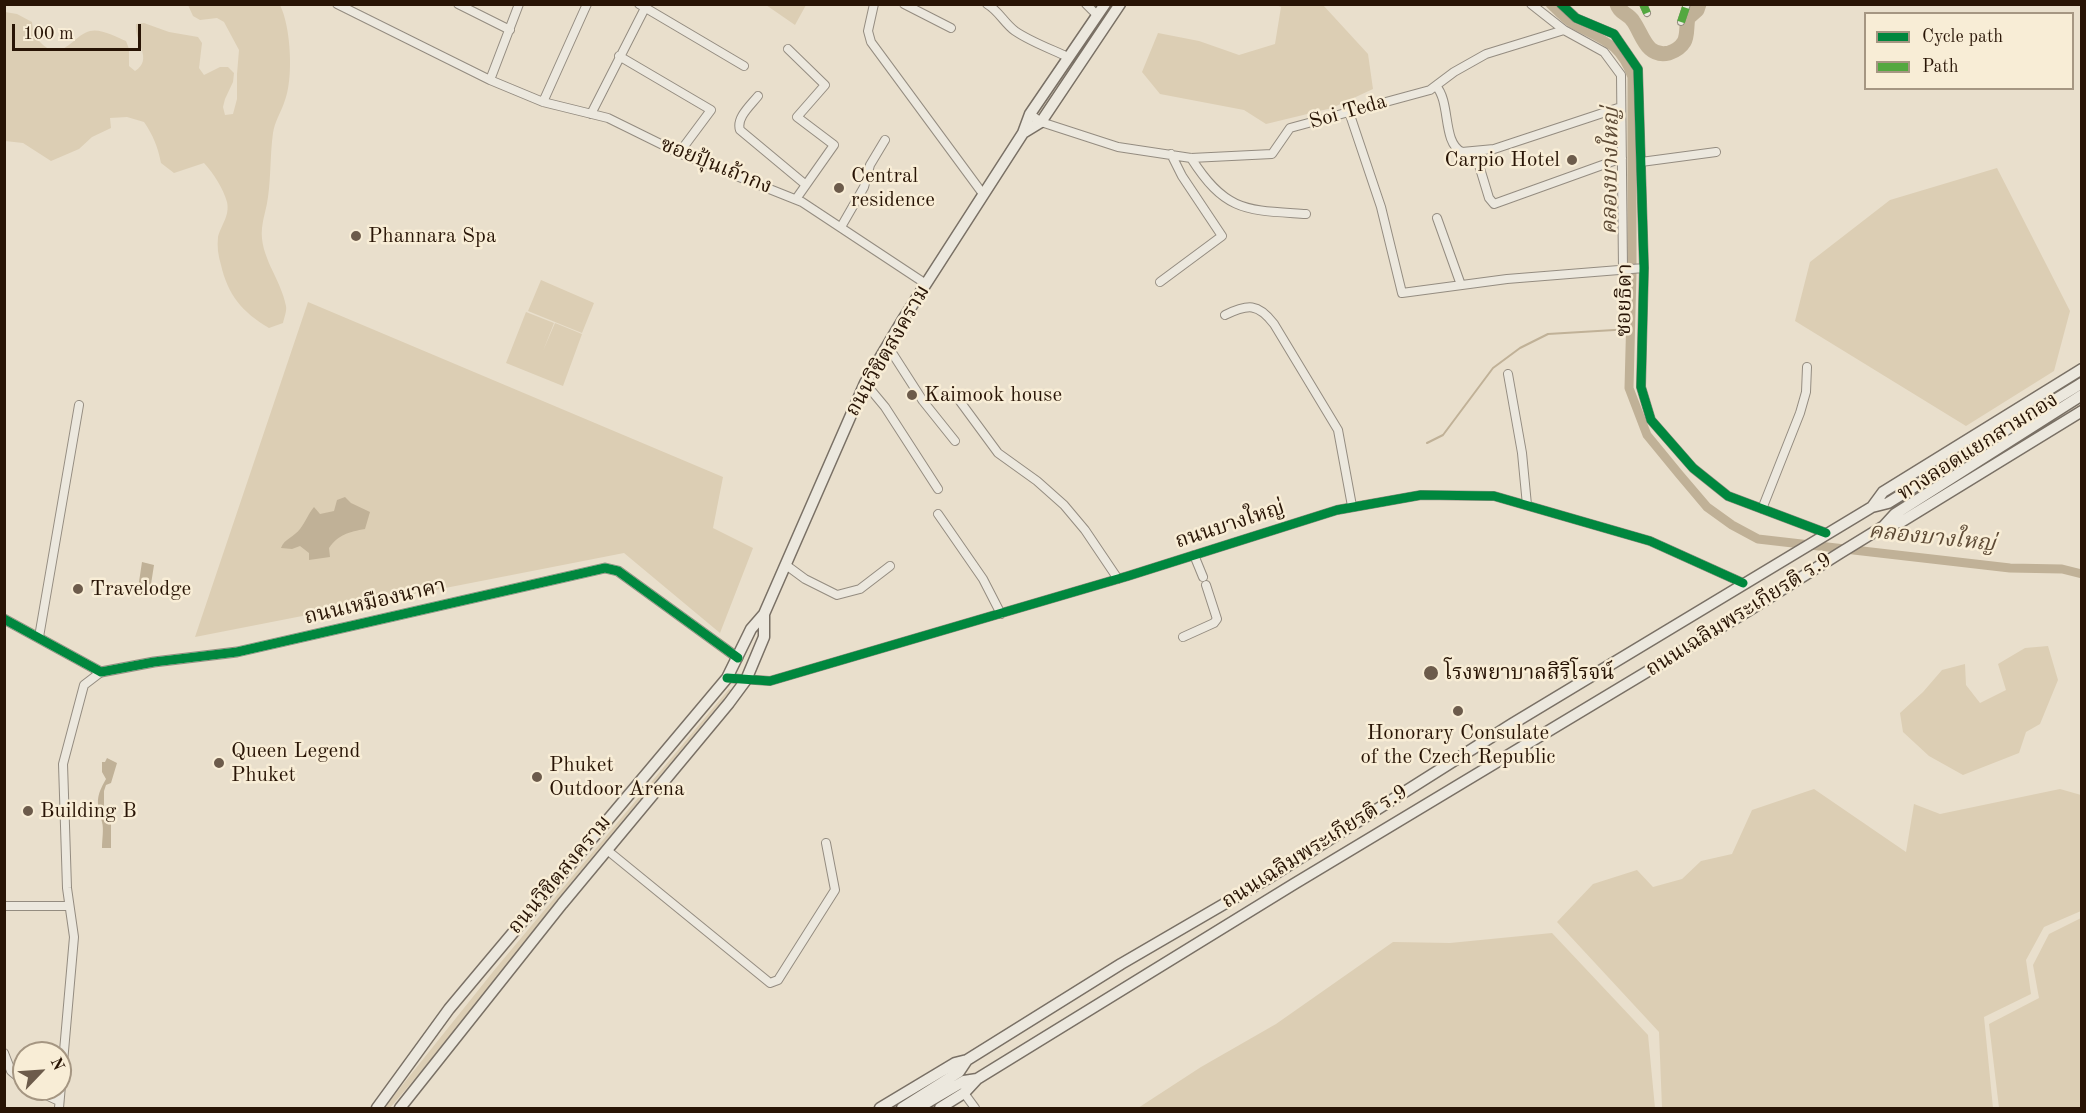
<!DOCTYPE html>
<meta charset="utf-8">
<style>
body{margin:0}
#map{position:relative;width:2086px;height:1113px;overflow:hidden;background:#e9dfcc;font-family:"Old Standard TT",serif}
canvas{display:block}
.frame{position:absolute;inset:0;border:6px solid #281405;pointer-events:none}
.legend{position:absolute;left:1864px;top:12px;width:210px;height:78px;box-sizing:border-box;background:#f8edd6;border:2px solid #a59682;margin:0;padding:8px 10px;list-style:none;font-size:18px;color:#281405}
.legend li{display:flex;align-items:center;gap:12px;height:30px}
.legend b{width:30px;border:2px solid #a59682}
.north{position:absolute;left:12px;top:1041px;width:60px;height:60px;box-sizing:border-box;background:#f8edd6;border:2px solid #a59682;border-radius:50%;rotate:65deg;font-size:16px;font-weight:700;line-height:24px;text-align:center;color:#281405}
.north::after{content:'';display:block;margin:auto;width:21px;height:27px;background:#6c5b4b;clip-path:polygon(50% 0,100% 100%,50% 72%,0 100%)}
.scale{position:absolute;left:12px;top:24px;width:129px;height:27px;box-sizing:border-box;border:3px solid #281405;border-top:0;padding-left:8px;font-size:18px;line-height:21px;white-space:nowrap;color:#281405;-webkit-text-stroke:4px #f8edd6;paint-order:stroke}
</style>
<div id="map">
<canvas width="2086" height="1113"></canvas>
<div class="frame"></div>
<ul class="legend">
<li><b style="height:8px;background:#00873e"></b>Cycle path</li>
<li><b style="height:8px;background:#53a840"></b>Path</li>
</ul>
<div class="north">N</div>
<div class="scale">100 m</div>
</div>
<script>
const g = document.querySelector('canvas').getContext('2d');
g.lineJoin = 'round';
function fill(path, color) {
  g.fillStyle = color;
  g.fill(path, 'evenodd');
}
function stroke(path, color, width, dash) {
  g.strokeStyle = color;
  g.lineWidth = width;
  g.lineCap = dash ? 'butt' : 'round';
  g.setLineDash(dash || []);
  g.stroke(path);
}
function write(font, color, halo, rows, align = 'center') {
  g.font = font + ' "Old Standard TT","Noto Serif Thai",serif';
  g.lineWidth = 5;
  g.setLineDash([]);
  g.textBaseline = 'middle';
  g.strokeStyle = halo;
  g.fillStyle = color;
  for (const [text, x, y, turn = 0] of rows) {
    g.save();
    g.translate(x, y);
    g.rotate((+turn || 0) * Math.PI / 180);
    g.textAlign = isNaN(turn) ? turn : align;
    if (halo) g.strokeText(text, 0, 0);
    g.fillText(text, 0, 0);
    g.restore();
  }
}
const green = new Path2D(`
 M188,5H280C291,27 294,80 284,103C280,114 275,121 273,133C270,154 271,176 268,197C267,207 263,217 262,228C259,256 281,279 286,306C287,311 284,318 283,323L269,328C242,312 228,295 221,265C218,255 217,247 218,237C221,225 230,216 227,202C223,188 214,174 204,163L174,173L161,163C158,147 153,135 144,122L127,117L110,118L111,128L92,137L79,149L51,161L23,143L5,141V12L17,14L32,22C33,32 34,36 41,43C62,64 73,35 90,31C100,28 117,37 126,41L129,49V66L135,71C154,59 134,42 136,24L144,23L169,32L198,37L202,43L199,68L204,75L220,67H228L234,73L233,82L225,99L223,107L225,115L233,114L237,99V74L239,50L224,22L217,18L200,20L193,16Z
 M766,5H806L795,25Z
 M1276,5H1323L1368,54L1373,89L1332,108L1266,124L1244,110L1160,94L1142,72L1158,33L1199,41L1239,55L1275,44L1281,7Z
 M1997,168L2070,311L2054,371L1966,426L1795,321L1810,262L1890,200Z
 M541,280L594,303L582,333L528,311Z
 M308,302L723,477L713,528L753,548L720,633L624,553L195,637Z
 M526,312L554,323L543,351L555,323L582,334L563,386L506,363Z
 M2048,646L2058,680L2040,724L2026,732L2019,753L1963,775L1929,756L1903,732L1900,713L1923,692L1942,670L1965,664L1966,685L1980,703L2006,690L1998,664L2025,648Z
 M729,689L731,690L570,884L446,1042L390,1108H384L496,968Z
 M1814,789L1906,852L1914,804L1940,814L2060,789L2081,795V911L2044,927L2026,960L2031,994L1984,1017L1993,1108H1662L1659,1032L1557,922L1593,884L1637,870L1653,887L1682,879L1701,861L1732,854L1752,810Z
 M2081,918V1108H1999L1989,1024L2039,998L2033,965L2049,934Z
 M1552,933L1648,1035L1655,1108H1138L1201,1067L1276,1024L1393,942L1450,943Z`);
const water = new Path2D(`
 M345,497L351,503L370,512L365,529C349,532 339,534 329,548L330,557L309,560V553L300,546L292,549L281,548C284,539 294,537 300,529C305,523 308,514 314,507L320,514L334,511L337,500Z
 M142,562L154,565L149,597L137,595Z
 M107,758L117,763L111,783L106,785L104,791V812L111,815V848H102C102,840 104,829 102,822C97,803 95,798 106,779L102,772V762H105Z`);
const stream = new Path2D(`
 M1427,443L1443,435L1493,368L1520,348L1548,334L1631,329`);
const canal = new Path2D(`
 M1550,4C1557,11 1563,18 1571,23C1601,40 1619,41 1632,77V273L1629,388L1647,435L1679,474L1707,507L1732,525L1758,539L2010,568L2062,569L2082,574`);
const river = new Path2D(`
 M1617,4C1620,14 1628,13 1633,21C1643,35 1646,58 1669,53C1675,51 1681,47 1684,42C1688,35 1686,26 1688,18L1697,10L1699,4`);
const pedestrian = new Path2D(`
 M1643,4L1647,13
 M1681,22L1687,4`);
const minor = new Path2D(`
 M337,4L490,80L543,102L608,118L679,153L802,202L926,284
 M458,4L510,30
 M639,4L744,66
 M874,4L868,31L871,42L983,194
 M904,4L951,28
 M987,4C999,11 1004,23 1015,31C1031,42 1051,49 1068,57
 M1086,4L1097,15
 M1531,4L1564,30L1604,52L1621,75L1623,269
 M1561,4L1576,18L1614,34L1638,69L1644,268L1641,387L1651,420L1693,468L1728,496L1826,533
 M788,49L825,85L797,117L834,145L796,199
 M619,56L711,110L679,153
 M490,80L519,4
 M1436,86C1451,102 1442,143 1462,152L1494,149L1621,107
 M758,96C750,106 736,118 740,130L806,185
 M543,102L587,4
 M1349,112L1381,207L1402,293L1507,279L1644,268
 M591,114L645,8
 M1030,114L1041,122L1118,147L1191,158L1272,154L1290,128L1430,90L1454,72L1486,54L1564,30
 M1475,152L1489,198L1494,204L1622,158
 M1191,158C1226,213 1247,210 1306,214
 M1641,162L1716,152
 M1437,218L1461,285
 M841,227L864,187L870,165L885,140
 M1160,282L1222,236L1182,176L1171,154
 M1225,315C1248,304 1258,303 1274,324L1338,430L1352,506
 M887,345L923,401L955,441
 M1508,374L1522,453L1527,505
 M865,383L885,407L938,489
 M959,400L998,453L1037,481L1064,505L1085,530L1118,579
 M1762,509L1800,413L1806,392L1807,367
 M938,514L983,579L1001,614
 M1194,555L1203,577
 M786,565L805,579L837,595L860,589L890,566
 M39,637L79,405
 M1183,637L1214,623L1217,619L1206,585
 M727,678L770,681L1128,576L1337,510L1421,495L1494,496L1650,541L1743,583
 M607,850L770,983L778,980L835,890L826,843
 M4,906H68
 M4,1053L11,1071L24,1082
 M33,1089L59,1101
 M964,1093L975,1108
 M59,1108L74,937L67,888L63,764L84,685L101,672`);
const tertiary = new Path2D(`
 M4,619L101,672L154,662L237,652L605,568L618,571L738,658`);
const secondary = new Path2D(`
 M1023,133L1041,122L1120,4
 M1872,507L1888,503L2082,383
 M1884,526L1895,514L2082,395
 M377,1108L449,1009L480,972L727,678L751,629L764,614L865,383L902,321L1023,133L1030,114L1105,4
 M400,1108L562,904L729,703L746,680L764,637V614
 M880,1108L955,1063L967,1060L1121,964L1267,879L1512,724L1872,507L1883,492L2082,369
 M902,1108L959,1072L967,1060
 M918,1108L964,1081L977,1079
 M940,1108L964,1093L977,1079L1294,884L1748,611L1840,553L1884,526L1901,522L2082,411`);
const quiet = new Path2D(`
 M1643,4L1647,13
 M1681,22L1687,4`);
const cycleway = new Path2D(`
 M1561,4L1576,18L1614,34L1638,69L1644,268L1641,387L1651,420L1693,468L1728,496L1826,533
 M4,619L101,672L154,662L237,652L605,568L618,571L738,658
 M727,678L770,681L1128,576L1337,510L1421,495L1494,496L1650,541L1743,583`);
const markers = [
 [1572,160,6,"#6c5b4b"],
 [839,188,6,"#6c5b4b"],
 [356,236,6,"#6c5b4b"],
 [912,395,6,"#6c5b4b"],
 [78,589,6,"#6c5b4b"],
 [1431,673,8,"#6c5b4b"],
 [1458,711,6,"#6c5b4b"],
 [219,763,6,"#6c5b4b"],
 [537,777,6,"#6c5b4b"],
 [28,811,6,"#6c5b4b"]
];
const streetNames = [
 ["Soi Teda",1348,112,-16],
 ["ซอยปุ้นเถ้ากง",716,166,22],
 ["ซอยธิดา",1625,300,-89],
 ["ถนนวิชิตสงคราม",888,351,-60],
 ["ทางลอดแยกสามกอง",1978,447,-32],
 ["ถนนบางใหญ่",1230,525,-18],
 ["ถนนเหมืองนาคา",375,602,-13],
 ["ถนนเฉลิมพระเกียรติ ร.9",1739,615,-32],
 ["ถนนเฉลิมพระเกียรติ ร.9",1315,847,-32],
 ["ถนนวิชิตสงคราม",560,875,-50]
];
const poiNames = [
 ["Carpio Hotel",1560,160,"right"],
 ["Central",851,176],
 ["residence",851,200],
 ["Phannara Spa",368,236],
 ["Kaimook house",924,395],
 ["Travelodge",90,589],
 ["โรงพยาบาลสิริโรจน์",1444,673],
 ["Honorary Consulate",1458,733,"center"],
 ["of the Czech Republic",1458,757,"center"],
 ["Queen Legend",231,751],
 ["Phuket",231,775],
 ["Phuket",549,765],
 ["Outdoor Arena",549,789],
 ["Building B",40,811]
];
const waterNames = [
 ["คลองบางใหญ่",1611,171,-89],
 ["คลองบางใหญ่",1932,538,6]
];
fill(green, '#dcceb4');
fill(water, '#c0b197');
stroke(stream, '#c0b197', 2);
stroke(canal, '#c0b197', 9);
stroke(river, '#c0b197', 15);
stroke(pedestrian, '#948c80', 8);
stroke(minor, '#948c80', 10);
stroke(tertiary, '#948c80', 11);
stroke(secondary, '#797065', 13);
stroke(pedestrian, '#ece8de', 6);
stroke(minor, '#ece8de', 8);
stroke(tertiary, '#ece8de', 9);
stroke(secondary, '#ece8de', 10);
stroke(quiet, '#53a840', 8, [15, 8]);
stroke(cycleway, '#00873e', 9);
for (const [x, y, r, color] of markers) {
  const dot = new Path2D();
  dot.arc(x, y, r, 0, 2 * Math.PI);
  g.fillStyle = color;
  g.fill(dot);
  stroke(dot, '#f8edd6', 2);
}
write('21px', '#281405', '#f8edd6', streetNames);
write('21px', '#281405', '#f8edd6', poiNames, 'left');
write('italic 22px', '#5e4b36', '#f8edd6', waterNames);
</script>
